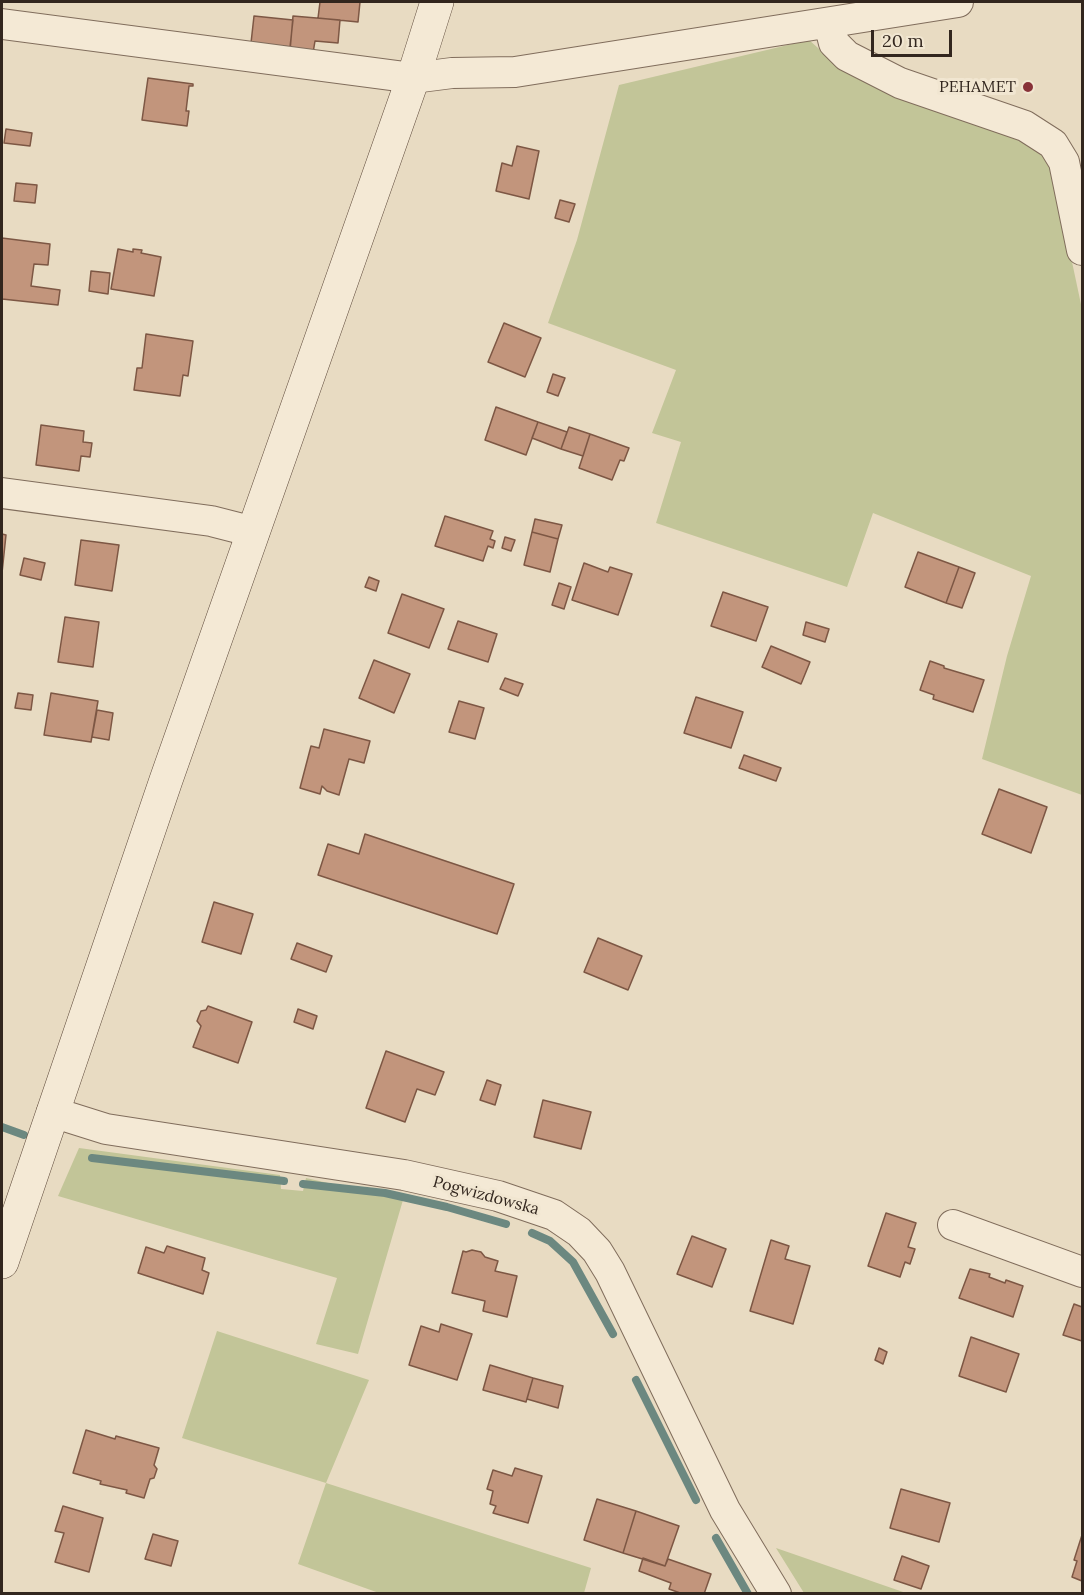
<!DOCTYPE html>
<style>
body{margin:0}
#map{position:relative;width:1084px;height:1595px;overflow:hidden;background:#e8dbc2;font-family:Lora,serif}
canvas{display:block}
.frame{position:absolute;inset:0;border:3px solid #32261e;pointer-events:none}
.scale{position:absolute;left:871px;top:30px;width:81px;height:27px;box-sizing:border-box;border:3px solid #32261e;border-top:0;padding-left:8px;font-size:18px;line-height:21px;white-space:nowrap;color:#32261e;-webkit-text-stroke:4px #f1e6d1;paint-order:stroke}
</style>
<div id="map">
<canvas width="1084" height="1595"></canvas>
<div class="frame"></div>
<div class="scale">20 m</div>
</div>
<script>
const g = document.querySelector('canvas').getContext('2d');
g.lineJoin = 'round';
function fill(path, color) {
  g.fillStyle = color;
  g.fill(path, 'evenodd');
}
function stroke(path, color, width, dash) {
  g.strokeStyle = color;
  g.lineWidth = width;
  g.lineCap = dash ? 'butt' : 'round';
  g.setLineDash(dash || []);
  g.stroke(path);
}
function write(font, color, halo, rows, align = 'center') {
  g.font = font + ' Lora,serif';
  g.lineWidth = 6;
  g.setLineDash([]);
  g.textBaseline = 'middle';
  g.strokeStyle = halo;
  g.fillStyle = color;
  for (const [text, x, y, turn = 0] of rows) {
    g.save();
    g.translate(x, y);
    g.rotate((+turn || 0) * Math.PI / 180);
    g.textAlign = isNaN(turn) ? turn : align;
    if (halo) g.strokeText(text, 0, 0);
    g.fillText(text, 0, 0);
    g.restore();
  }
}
const green = new Path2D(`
 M809,40L835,63L1020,137L1042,150L1051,163L1082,309V795L982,759L1007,656L1031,576L873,513L847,587L656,523L681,442L652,433L676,370L548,323L577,240L619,85Z
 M79,1148L280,1175L281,1189L303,1191L306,1178L403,1200L358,1354L316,1344L337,1278L58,1196Z
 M217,1331L369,1380L326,1483L591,1568L584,1593H379L298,1564L326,1483L182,1438Z
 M776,1548L906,1593H804Z`);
const stream = new Path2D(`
 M2,1127L24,1135
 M92,1158L284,1181
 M303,1184L385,1193L447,1207L506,1224
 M532,1233L550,1241L573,1262L613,1334
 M636,1380L696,1500
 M716,1538L748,1594`);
const building = new Path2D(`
 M320,2H360L358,22L318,18Z
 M254,16L293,20L290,47L251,43Z
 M293,16L340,20L338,43L315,41L313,53L290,51Z
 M148,78L193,84V86H189L186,111H189L187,126L142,120Z
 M6,129L32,133L30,146L4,143Z
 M517,146L539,151L529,199L496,191L502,163L512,166Z
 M16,183L37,185L35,203L14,201Z
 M560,200L575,204L569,222L555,218Z
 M2,238L50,244L48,265L34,264L31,286L60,290L58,305L2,299Z
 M118,249L133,252V249L142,250L141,253L161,257L154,296L111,289Z
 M91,271L110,273L108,294L89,291Z
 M504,323L541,338L525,377L488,362Z
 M146,334L193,341L188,376L183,375L180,396L134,390L137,368H142Z
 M553,374L565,378L558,396L547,392Z
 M496,407L538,422L526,455L485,440Z
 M538,422L567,432L561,449L532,438Z
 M41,425L84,431L83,442L92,443L90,457L81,456L79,471L36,465Z
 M569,427L590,434L583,456L561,449Z
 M590,434L629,448L624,461L620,460L612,480L579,468Z
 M445,516L493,531L490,539L495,541L493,548L488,546L483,561L435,546Z
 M535,519L562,525L558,539L532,532Z
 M532,532L558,539L550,572L524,565Z
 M2,534L6,535L2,573Z
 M505,537L515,540L511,551L502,548Z
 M81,540L119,545L112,591L75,585Z
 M918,552L959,567L946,603L905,587Z
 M24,558L45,563L41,580L20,575Z
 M584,563L608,572L610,567L632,574L618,615L572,600Z
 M959,567L975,573L962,608L946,603Z
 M369,577L379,581L376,591L365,587Z
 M559,583L571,587L564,609L552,605Z
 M723,592L768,607L756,641L711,626Z
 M402,594L444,609L429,648L388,633Z
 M65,617L99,622L93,667L58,662Z
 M458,621L497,634L488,662L448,649Z
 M806,622L829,629L825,642L803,635Z
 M771,646L810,662L801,684L762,667Z
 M374,660L410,674L394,713L359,698Z
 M930,661L944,666V668L984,680L973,712L933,699L934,695L920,690Z
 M505,678L523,684L518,696L500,689Z
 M18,693L33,695L31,710L15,708Z
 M51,693L98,701L91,742L44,735Z
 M696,697L743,712L731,748L684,733Z
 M459,701L484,708L475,739L449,732Z
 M97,710L113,713L109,740L92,737Z
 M324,729L370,741L364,763L349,759L339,795L327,791L322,786L320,794L300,788L311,746L319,748Z
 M744,755L781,768L776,781L739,768Z
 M999,789L1047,807L1031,853L982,834Z
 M365,834L514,884L497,934L318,875L328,844L359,854Z
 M214,902L253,914L241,954L202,942Z
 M598,938L642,956L628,990L584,972Z
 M297,943L332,956L326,972L291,959Z
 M208,1006L252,1022L238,1063L193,1047L201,1026L197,1021L201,1011L206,1010Z
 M298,1009L317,1016L313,1029L294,1022Z
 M386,1051L444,1072L435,1095L417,1089L405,1122L366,1108Z
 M487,1080L501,1085L495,1105L480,1100Z
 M543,1100L591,1112L581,1149L534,1137Z
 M886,1213L916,1223L908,1247L915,1249L910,1264L905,1262L900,1277L868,1266Z
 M692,1236L726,1249L712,1287L677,1274Z
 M771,1240L789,1246L785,1259L810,1266L793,1324L750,1311Z
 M167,1246L205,1258L202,1270L209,1273L203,1294L138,1273L146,1247L164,1253Z
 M472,1250L481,1252L485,1257L498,1261L495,1271L517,1276L507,1317L483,1311L485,1301L452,1293L463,1251L466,1252Z
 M970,1269L990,1274L989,1277L1005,1283L1006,1280L1023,1286L1013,1317L959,1298Z
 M1074,1304L1082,1307V1341L1063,1335Z
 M441,1324L472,1334L457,1380L409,1365L421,1326L439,1332Z
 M971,1337L1019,1354L1006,1392L959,1376Z
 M879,1348L887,1352L883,1364L875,1360Z
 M490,1365L533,1378L526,1402L483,1390Z
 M533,1378L563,1386L558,1408L527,1399Z
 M86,1430L115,1439L116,1436L159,1448L154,1465L157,1469L154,1478L150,1479L144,1498L126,1493L127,1490L100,1484L101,1481L73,1473Z
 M515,1468L542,1476L528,1523L493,1513L496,1506L490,1504L493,1491L487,1489L493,1470L512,1476Z
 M901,1489L950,1503L939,1542L890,1528Z
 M597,1499L636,1511L623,1553L584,1540Z
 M63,1506L103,1518L89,1572L55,1562L64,1533L55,1531Z
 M636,1511L679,1526L665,1566L623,1553Z
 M153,1534L178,1541L171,1566L145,1559Z
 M1082,1535V1581L1072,1577L1077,1561L1074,1560Z
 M902,1556L929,1566L921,1589L894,1580Z
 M643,1558L665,1566L668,1559L711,1574L704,1594H683L669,1589L671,1583L639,1571Z`);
const street = new Path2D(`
 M829,23L834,43L847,56L900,83L1025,126L1053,144L1064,162L1082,250
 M2,24L413,78L452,73L515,72L958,2
 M2,493L211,521L254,532
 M52,1112L106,1129L404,1175L498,1196L554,1215L579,1232L597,1251L610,1272L725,1510L776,1594
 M953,1225L1082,1272`);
const secondary = new Path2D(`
 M2,1262L166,780L413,78L437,2`);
const markers = [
 [1028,87,6,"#883238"]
];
const poiNames = [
 ["PEHAMET",1016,87]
];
const streetNames = [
 ["Pogwizdowska",486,1196,15]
];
fill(green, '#c2c598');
stroke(stream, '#6c8880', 8);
fill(building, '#c2957c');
stroke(building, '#7d5744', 1.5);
stroke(street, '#806d5c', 32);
stroke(secondary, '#624e3f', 34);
stroke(street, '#f4e9d5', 30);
stroke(secondary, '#f4e9d5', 33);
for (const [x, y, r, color] of markers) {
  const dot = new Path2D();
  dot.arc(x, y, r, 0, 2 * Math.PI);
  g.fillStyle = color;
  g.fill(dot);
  stroke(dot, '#f1e6d1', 2);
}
write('16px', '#32261e', '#f1e6d1', poiNames, 'right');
write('16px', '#32261e', '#f1e6d1', streetNames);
</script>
